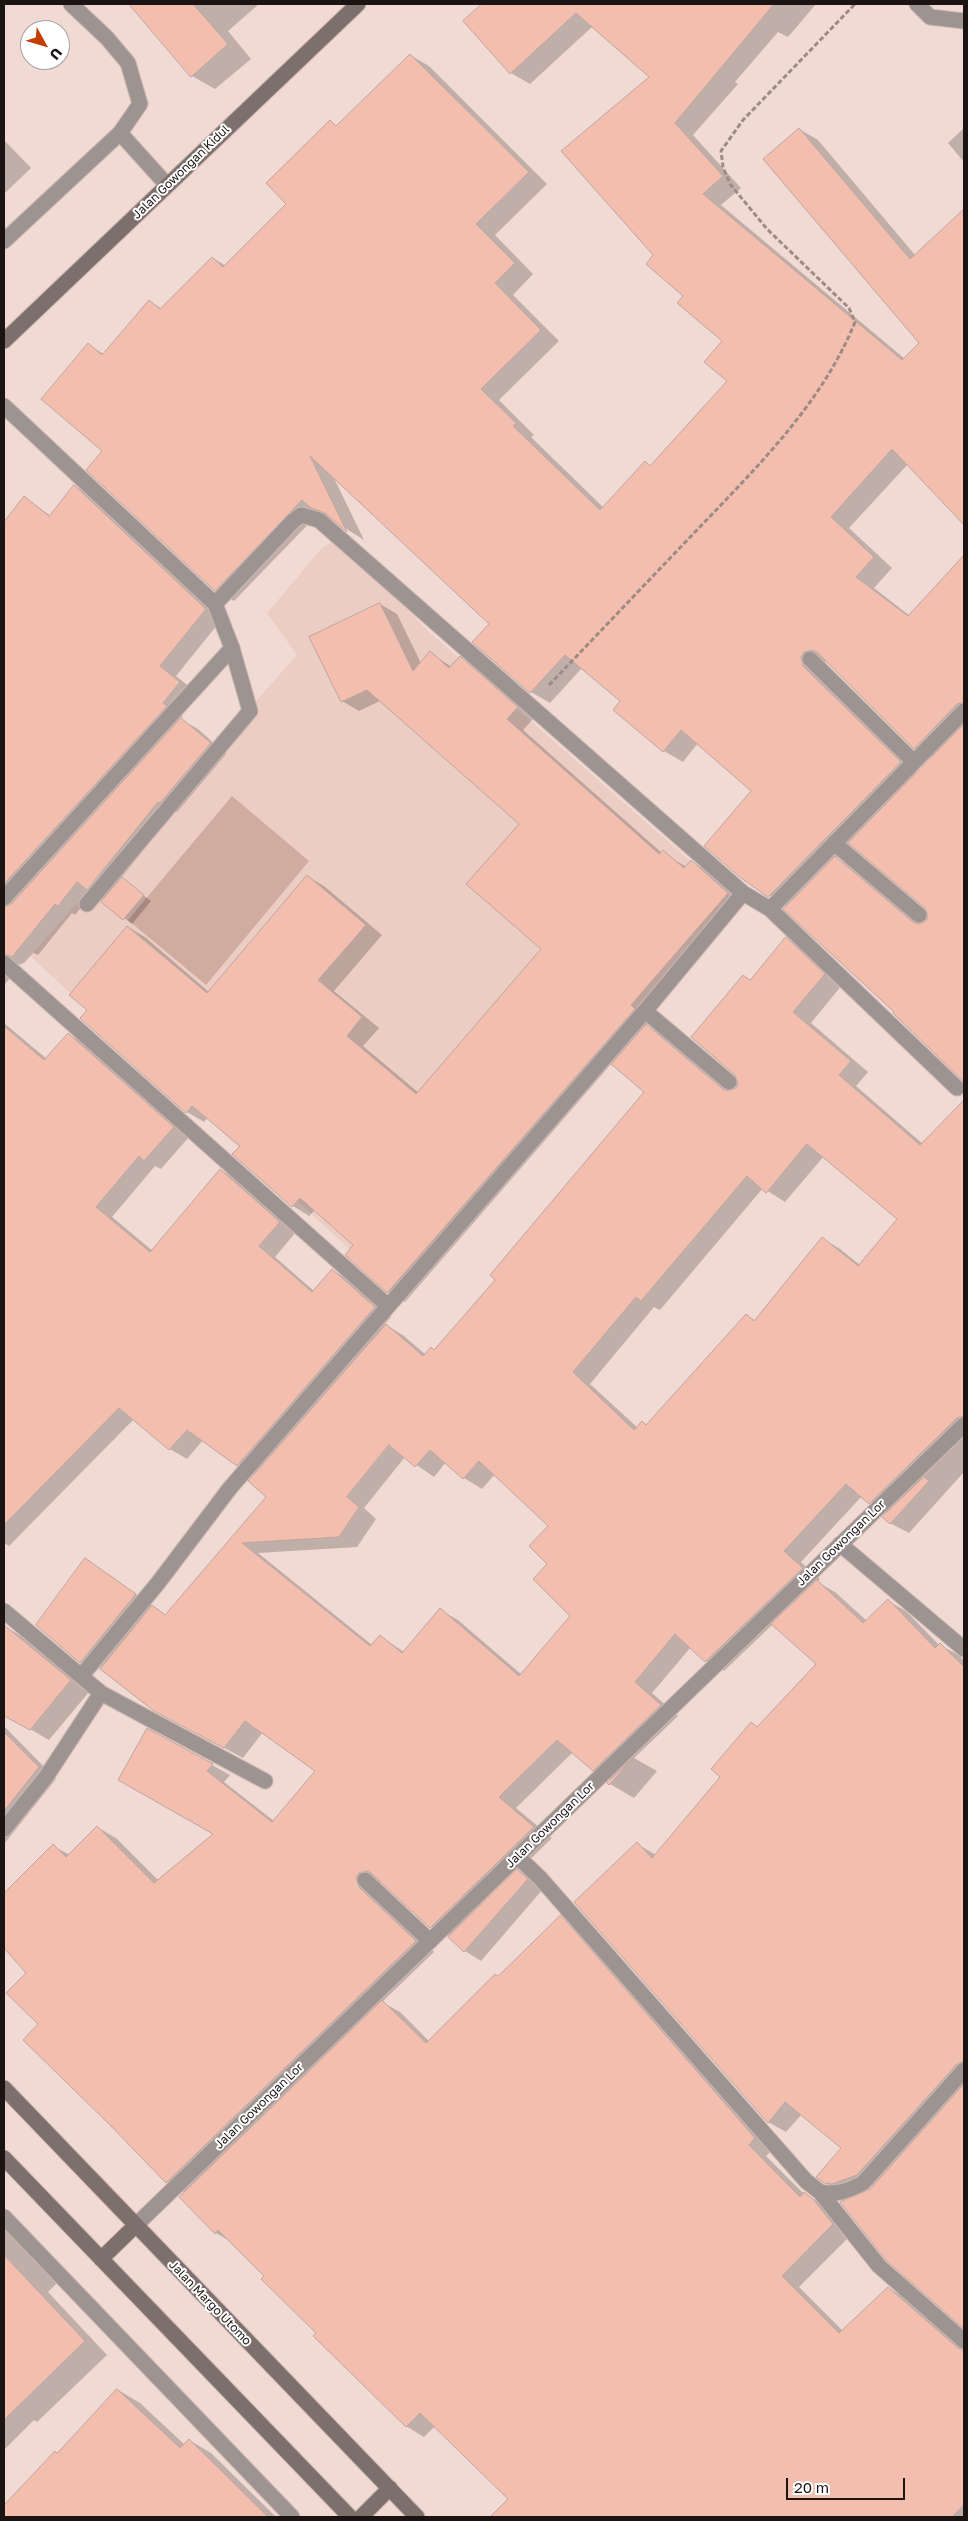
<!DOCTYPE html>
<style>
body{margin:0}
#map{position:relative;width:968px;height:2521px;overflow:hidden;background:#f1dad3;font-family:"Golos Text",sans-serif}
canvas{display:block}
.frame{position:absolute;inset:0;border:5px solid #1c1412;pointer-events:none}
.north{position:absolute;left:20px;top:20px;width:50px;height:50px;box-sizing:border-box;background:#fff;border:1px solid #a4a1a0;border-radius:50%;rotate:129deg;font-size:14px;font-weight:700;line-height:20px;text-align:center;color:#1c1412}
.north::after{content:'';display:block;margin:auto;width:18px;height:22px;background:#c43d03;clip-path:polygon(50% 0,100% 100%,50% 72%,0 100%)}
.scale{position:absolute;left:786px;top:2478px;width:119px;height:22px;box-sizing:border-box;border:2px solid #1c1412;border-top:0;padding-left:6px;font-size:15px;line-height:18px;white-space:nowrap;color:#1c1412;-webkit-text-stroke:4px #fff;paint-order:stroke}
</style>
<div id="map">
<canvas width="968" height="2521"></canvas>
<div class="frame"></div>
<div class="north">U</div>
<div class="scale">20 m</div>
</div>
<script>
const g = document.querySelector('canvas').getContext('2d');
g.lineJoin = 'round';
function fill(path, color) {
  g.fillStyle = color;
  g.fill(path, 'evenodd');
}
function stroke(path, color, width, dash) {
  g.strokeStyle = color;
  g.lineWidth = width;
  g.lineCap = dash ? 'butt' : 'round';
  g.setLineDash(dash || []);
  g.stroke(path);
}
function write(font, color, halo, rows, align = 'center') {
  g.font = font + ' "Golos Text",sans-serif';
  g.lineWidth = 4;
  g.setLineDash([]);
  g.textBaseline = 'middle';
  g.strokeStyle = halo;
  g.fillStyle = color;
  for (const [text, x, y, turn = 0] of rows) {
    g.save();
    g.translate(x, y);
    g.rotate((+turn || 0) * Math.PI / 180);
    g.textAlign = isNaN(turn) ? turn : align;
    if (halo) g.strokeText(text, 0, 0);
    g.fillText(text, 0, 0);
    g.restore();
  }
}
const built = new Path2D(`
 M332,542L342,543L349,549L428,631L735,900L394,1290L30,956L297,655L267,613L322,548Z`);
const green = new Path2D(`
 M232,796L309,861L206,985L128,920Z`);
const shadow = new Path2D(`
 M154,4H259L228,31L251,59L215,89L192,76L140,15Z
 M484,4H816L788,37L778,32L735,82L738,84L693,135L741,188L721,205L905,359L921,343L799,129L818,140L915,255L964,210V519L956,514L908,464L849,528L892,568L874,588L910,616L964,557V1080L787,907L741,877L753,791L698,743L683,762L664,751L615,710L622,701L582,668L550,703L531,692L474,642L490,624L333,476L364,540L320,512L234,601L215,590L104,451L88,345L104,354L149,301L162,309L213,258L226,266L288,204L330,122L337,126L410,55L429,66L547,184L495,235L533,274L513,295L559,341L499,400L534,435L531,437L604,508L645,463L651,466L728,381L724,341L685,296L654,255L651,77L593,26L530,84L511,73L464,21ZM827,661L915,748L933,758L918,773L822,678L823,663ZM851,843L926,907L930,916L927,922L920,925L854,869L836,858Z
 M964,128V162L948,143Z
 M4,140L31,168L4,194Z
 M75,486L91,496L222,619L176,676L196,692L179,713L183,716L180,719L198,729L226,754L177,812L175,811L121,878L151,901L132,924L103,902L105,899L93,892L75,915L72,913L38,955L33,953L24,963L14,966L12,976L4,985V524L25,498L51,516Z
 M380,604L397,614L421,663L430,653L452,667L460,658L477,668L534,718L523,730L662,853L687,867L692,862L709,872L745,903L647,1016L651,1019L646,1025L664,1036L730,1092L737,1089L740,1083L751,981L786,939L804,949L842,985L811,1023L868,1072L856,1086L923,1144L958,1108L964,1112V1472L909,1533L890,1523L888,1514L862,1496L801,1562L820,1579L817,1582L835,1592L867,1621L888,1601L906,1611L939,1645L959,1655L964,1661V2086L875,2185L859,2192L843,2193L824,2182L843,2147L802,2114L786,2132L768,2122L637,1844L656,1855L722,1777L752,1723L758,1727L817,1664L773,1624L724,1671L706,1661L691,1647L652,1693L678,1716L634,1758L657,1771L634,1798L610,1784L612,1780L593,1770L573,1752L516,1808L552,1838L518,1871L534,1881L543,1889L481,1961L465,1951L450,1936L431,1927L382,1882L377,1883V1899L434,1952L382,2002L400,2012L429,2041L561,1917L579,1927L773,2149L766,2156L804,2194L823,2204L851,2235L799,2287L843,2331L888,2288L907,2299L964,2350V2517H501L496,2513L510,2499L435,2426L424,2437L406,2426L266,2276L233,2243L216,2233L185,2193L167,2182L40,2024L28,1973L4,1946V1894L53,1846L70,1855L97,1827L116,1838L159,1881L215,1834L119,1779L212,1765L230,1775L224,1782L274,1821L316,1771L263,1732L243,1758L155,1710L100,1667L97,1671L81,1662L86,1559L166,1615L268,1497L256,1475L203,1440L187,1459L170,1449L134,1419L9,1546L4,1543V1023L47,1059L68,1034L85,1044L189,1137L161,1169L155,1166L112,1217L153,1251L221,1170L237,1180L296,1232L275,1257L314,1291L332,1270L349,1280L391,1317L385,1324L404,1336L426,1355L435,1351L497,1280L646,1092L612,1063L405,1302L388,1292L346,1254L355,1244L315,1210L309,1216L293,1206L242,1145L208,1117L204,1122L187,1112L89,1010L128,927L145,937L209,992L307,876L324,886L382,935L334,991L379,1028L363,1046L419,1093L542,949L521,823L382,700L359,711L342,701ZM824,1156L899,1219L860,1265L840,1249L822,1238L756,1321L746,1315L647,1426L638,1428L590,1384L654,1307L660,1310L763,1188L785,1202ZM405,1457L434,1477L446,1462L464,1478L482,1489L495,1474L550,1526L549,1564L572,1615L522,1675L458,1620L440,1610L404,1652L380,1636L372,1645L258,1553L357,1547L376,1519L364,1508Z
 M4,1626L28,1640L89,1692L49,1740L4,1714Z
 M4,1726L56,1779L4,1844Z
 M964,2152V2327L887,2259L876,2245Z
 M4,2228L58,2282L48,2292L107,2355L37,2422L34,2420L4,2450Z
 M118,2390L140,2403L185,2445L189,2440L211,2453L276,2517H4V2508Z`);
const building = new Path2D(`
 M129,4H193L228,44L191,77Z
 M482,4H774L675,123L723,176L703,194L902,360L919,343L763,159L799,128L910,259L964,209V525L892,449L831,517L874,557L856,577L908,616L964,555V702L957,704L914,749L817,652L812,650L804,652L801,657L803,666L901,762L768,897L741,878L704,846L751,791L681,730L663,752L613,710L620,701L565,655L530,693L472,642L489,624L310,456L347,532L325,513L311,508L302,500L215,591L86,470L102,451L41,399L88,343L102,355L149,300L160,309L212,257L223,267L286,204L266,183L330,120L336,126L410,54L529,172L476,224L515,263L495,283L541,330L481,389L516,423L513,426L600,510L645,461L650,466L727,381L704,362L722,341L677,303L683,296L646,264L653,255L561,151L649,77L576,13L510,74L463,21Z
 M74,485L206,609L160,666L180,682L163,703L167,706L4,884V522L24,496L49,516Z
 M380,603L413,671L430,651L449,668L460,656L518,707L507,719L659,854L663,850L684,868L691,860L728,893L631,1005L635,1009L387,1293L345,1255L353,1245L300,1198L292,1207L232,1154L240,1146L192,1106L186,1113L80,1018L87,1010L69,995L127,926L207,993L307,875L366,925L318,980L362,1017L347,1036L416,1094L541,949L466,884L519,824L367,690L341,702L309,637Z
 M181,718L211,743L160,803L158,802L87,890L77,882L58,906L55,904L12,957L4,954V907L11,904Z
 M964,724V1082L893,1013L894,1012L783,909L835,856L913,922L918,924L926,921L928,916L925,908L848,843Z
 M122,877L144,895L123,920L101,902Z
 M786,937L825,974L793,1012L851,1061L839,1075L920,1145L964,1100V1416L957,1418L869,1504L846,1484L784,1551L803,1568L705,1662L675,1634L635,1682L661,1705L593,1771L557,1740L499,1797L534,1827L430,1928L371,1873L367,1871L359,1873L356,1878L359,1887L416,1941L166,2183L110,2125L23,2040L38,2024L6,1993L26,1973L4,1948V1893L53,1844L66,1857L97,1826L154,1883L213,1834L118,1780L147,1728L213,1764L207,1771L272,1822L315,1771L245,1721L224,1748L154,1711L100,1669L152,1605L165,1615L266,1497L248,1481L386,1324L423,1356L431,1347L434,1350L495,1280L490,1275L644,1092L611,1064L646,1024L723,1089L728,1091L736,1088L738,1083L735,1075L691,1037L743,975L750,980ZM807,1144L897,1219L858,1266L822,1237L754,1321L746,1314L646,1425L642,1421L634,1430L573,1372L636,1297L641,1301L747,1176L766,1193ZM389,1445L415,1467L430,1450L463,1479L479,1461L548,1526L529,1546L547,1564L533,1579L570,1616L519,1676L440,1608L402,1653L380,1635L370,1646L242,1543L339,1537L359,1507L347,1497Z
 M4,1026L44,1060L68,1033L174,1127L144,1161L139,1156L96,1207L150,1252L220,1169L280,1222L259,1246L312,1292L332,1269L375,1307L237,1466L187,1430L169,1450L119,1408L4,1525Z
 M924,1477L929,1481L890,1524L882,1517Z
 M85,1558L136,1594L80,1663L36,1625Z
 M817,1580L863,1623L888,1599L935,1648L940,1643L964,1667V2061L957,2064L857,2175L832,2184L824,2183L816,2177L841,2148L785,2102L768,2123L574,1902L637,1842L652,1858L720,1777L711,1769L751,1722L757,1727L816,1664L771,1624Z
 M4,1625L71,1680L30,1730L4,1716Z
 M4,1732L39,1767L4,1811Z
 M634,1757L609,1785L607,1783Z
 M517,1869L528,1879L464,1952L448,1937Z
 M561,1915L755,2138L749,2145L800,2197L804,2192L813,2199L833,2224L782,2276L839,2333L888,2287L958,2348L964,2350V2505L952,2517H490L508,2499L420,2413L406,2427L313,2336L316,2333L261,2279L264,2276L218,2230L215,2234L179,2197L382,2000L426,2043L495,1974L498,1976Z
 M964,2084V2329L886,2260L840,2202L870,2189Z
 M4,2255L85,2341L4,2420Z
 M117,2389L180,2448L189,2439L268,2517H4V2505L55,2451L57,2453Z`);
const path = new Path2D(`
 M549,685C598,634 647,582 696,531C756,468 822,404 855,322L849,308L767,229L730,184L723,167L721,151L743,120L855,4`);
const lane = new Path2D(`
 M71,4L107,38L128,63L140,104L120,133
 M917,4L930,17L964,21
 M4,241L120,133L167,185
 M87,904L250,711L232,648
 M645,1011L729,1082
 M365,1880L430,1941`);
const street = new Path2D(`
 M4,406L215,604L232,648L4,898
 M810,659L914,762
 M834,843L919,915
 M743,893L770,909L957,1088
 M770,909L964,711
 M4,963L387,1305
 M840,1544L964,1649
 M4,1611L101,1693L46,1777L4,1829
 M82,1675L158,1583L230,1488L645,1011L743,893L319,520L301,515L293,521L215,604
 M101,1693L265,1781
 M517,1856L541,1879L806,2181L820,2192L879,2266L964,2341
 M820,2192C837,2195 848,2191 863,2183L964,2070
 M4,2217L292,2517
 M136,2225L964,1425`);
const secondary = new Path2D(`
 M4,341L358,4
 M4,2088L417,2517
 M4,2158L350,2517
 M101,2259L136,2225
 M361,2517L390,2488`);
const streetNames = [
 ["Jalan Gowongan Kidul",181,172,-44],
 ["Jalan Gowongan Lor",841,1543,-44],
 ["Jalan Gowongan Lor",550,1825,-44],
 ["Jalan Gowongan Lor",259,2106,-44],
 ["Jalan Margo Utomo",210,2303,46]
];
fill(built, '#eccdc4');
fill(green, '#d0ab9f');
fill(shadow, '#0003');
fill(building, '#f3bead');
stroke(building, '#bca6a0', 1);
stroke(lane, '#cbb6b0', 17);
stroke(street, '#cbb6b0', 17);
stroke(secondary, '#cbb6b0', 17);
stroke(path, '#9c8b86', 3, [5, 2.5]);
stroke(lane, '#9d9491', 15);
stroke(street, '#9d9491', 15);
stroke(secondary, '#7d6f6b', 15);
write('12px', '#1c1412', '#fff', streetNames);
</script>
